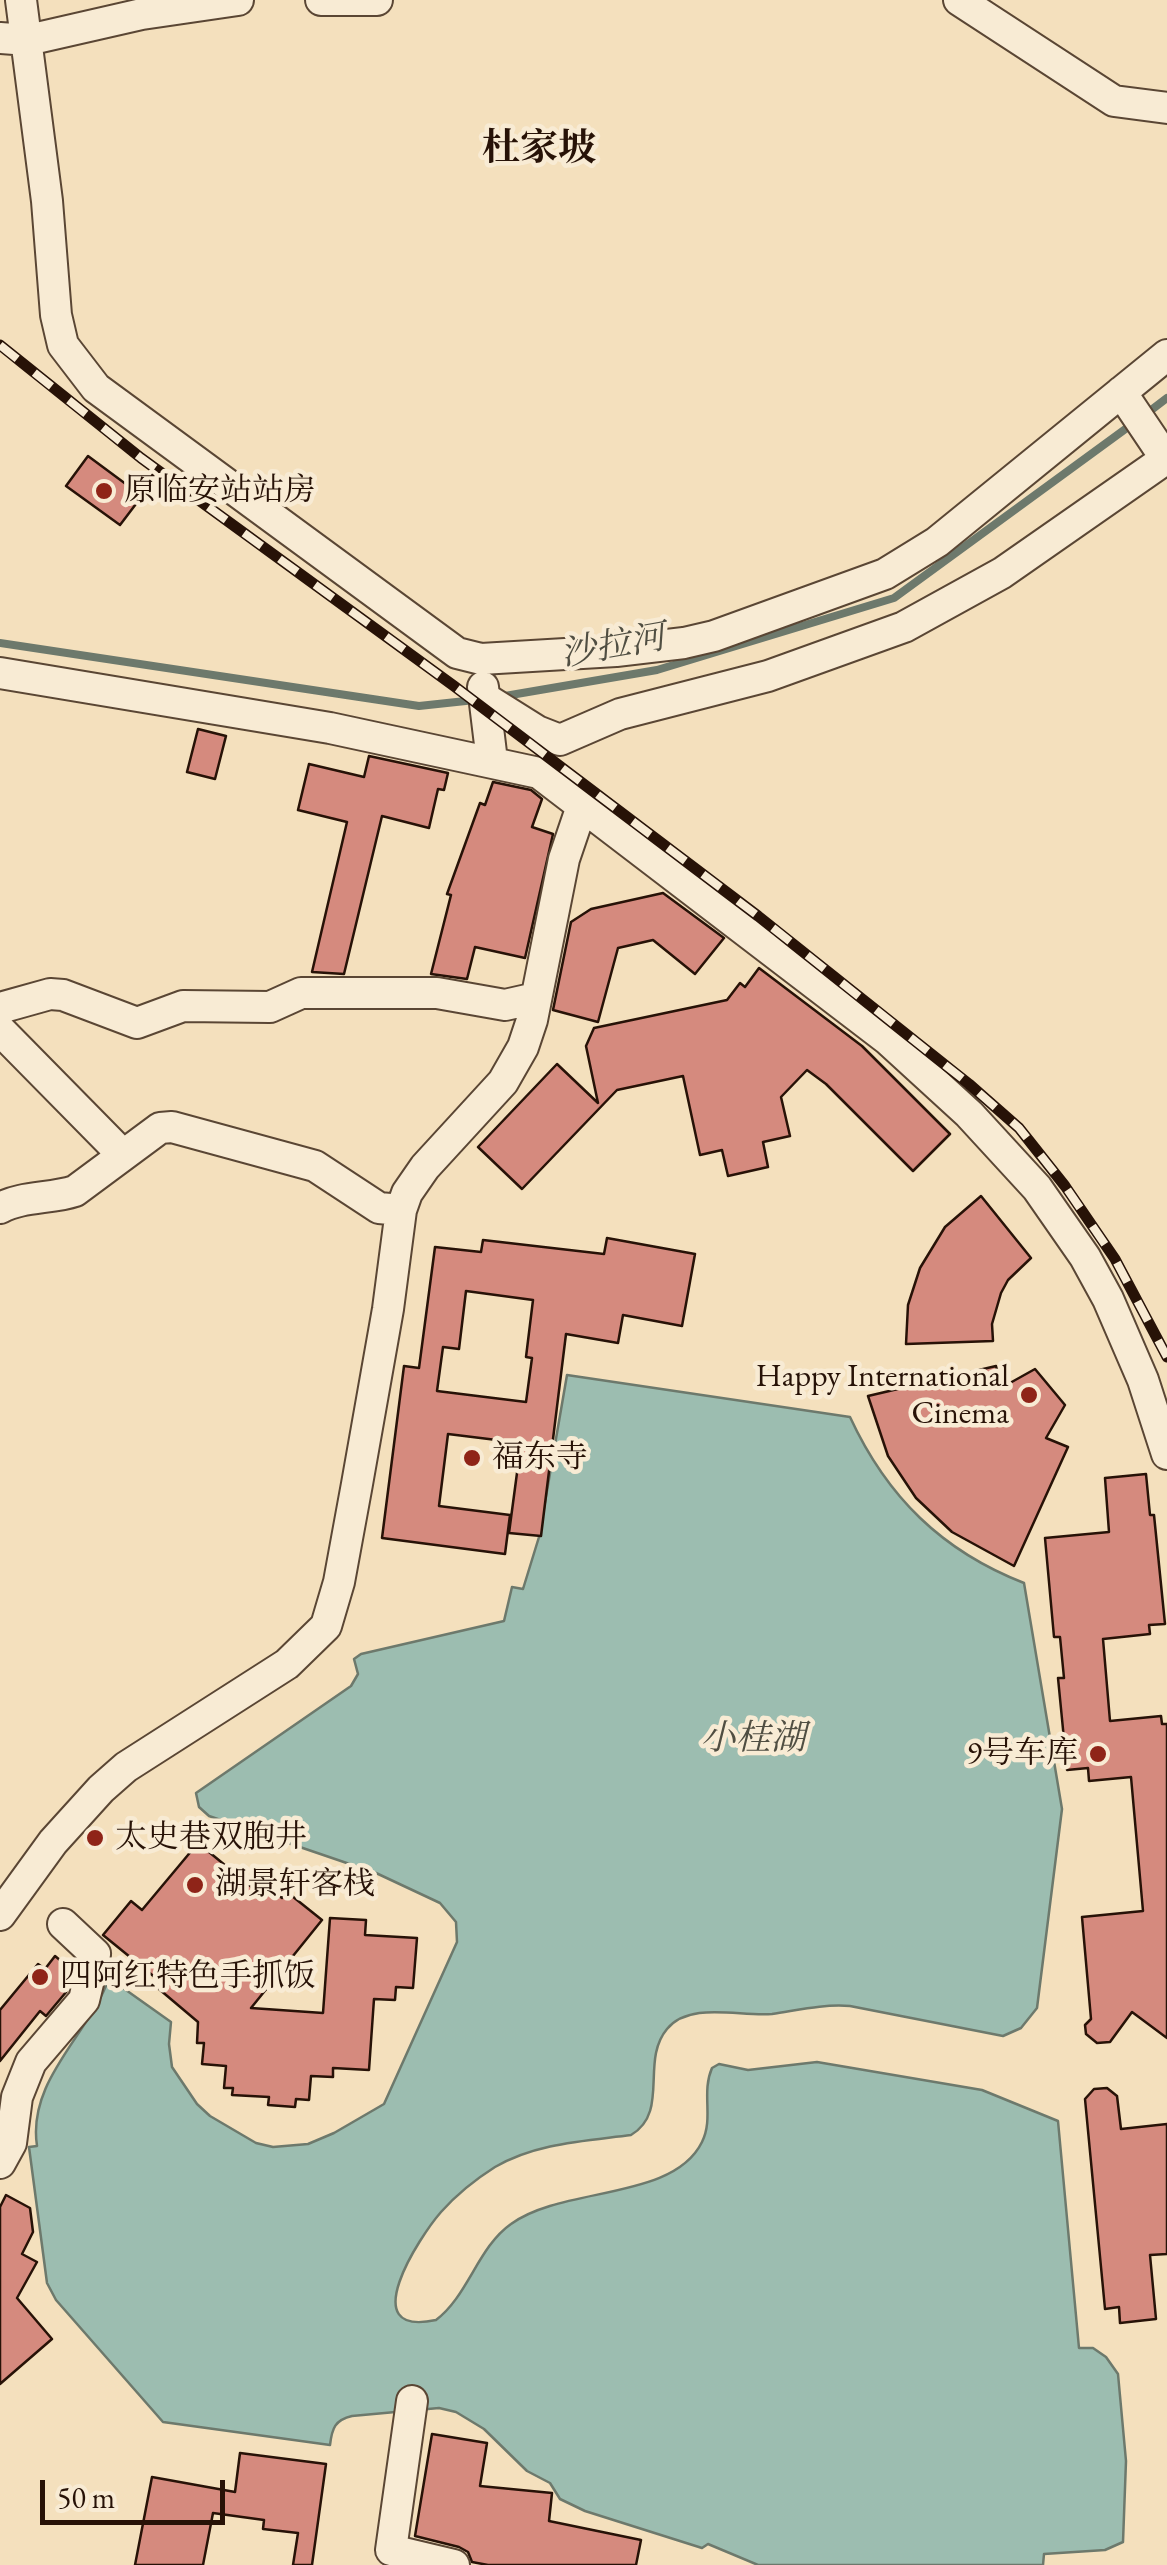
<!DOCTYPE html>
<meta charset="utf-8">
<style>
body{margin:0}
#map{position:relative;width:1167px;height:2565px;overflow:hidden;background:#f4e0bd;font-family:"EB Garamond",serif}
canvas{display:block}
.scale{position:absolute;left:40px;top:2480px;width:185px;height:45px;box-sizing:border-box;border:5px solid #271207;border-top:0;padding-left:12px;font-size:30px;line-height:35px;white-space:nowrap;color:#271207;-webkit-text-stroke:8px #f8ebd4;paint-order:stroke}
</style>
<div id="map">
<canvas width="1167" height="2565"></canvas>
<div class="scale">50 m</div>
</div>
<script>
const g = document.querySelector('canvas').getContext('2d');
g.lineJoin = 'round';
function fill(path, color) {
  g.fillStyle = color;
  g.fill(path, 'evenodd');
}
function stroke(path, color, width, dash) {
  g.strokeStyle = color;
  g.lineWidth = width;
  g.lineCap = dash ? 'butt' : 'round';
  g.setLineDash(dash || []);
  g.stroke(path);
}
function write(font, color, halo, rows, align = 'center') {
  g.font = font + ' "EB Garamond","Noto Serif SC",serif';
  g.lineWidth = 9;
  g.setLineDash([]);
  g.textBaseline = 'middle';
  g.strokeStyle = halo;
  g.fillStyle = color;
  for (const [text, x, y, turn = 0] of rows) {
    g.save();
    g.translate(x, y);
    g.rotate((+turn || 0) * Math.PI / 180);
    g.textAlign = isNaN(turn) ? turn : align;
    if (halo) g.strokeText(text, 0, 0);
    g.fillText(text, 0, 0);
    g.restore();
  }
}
const water = new Path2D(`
 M567,1375L850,1417C887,1497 942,1551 1024,1583L1062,1809L1037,2008L1021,2028L1003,2036L850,2006C822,2004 799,2010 772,2014C740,2017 690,2001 667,2029C640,2061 670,2112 631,2135C585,2141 536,2143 495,2167C476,2179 457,2194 441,2212C420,2236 353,2338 436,2320C468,2296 478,2247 511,2224C563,2186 673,2201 702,2142C714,2118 701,2093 712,2068L719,2064L748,2070L817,2062L982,2090L1058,2121L1079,2348H1093L1106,2357L1118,2374L1126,2461L1123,2542L1105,2550L1044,2554L1043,2565H758L708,2544L702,2548L585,2511L560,2499L550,2483L527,2471L484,2429L456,2412L439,2408L352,2416C335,2420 332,2428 330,2445L163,2422L56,2300L47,2283L29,2147L37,2146C27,2080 89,2035 109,1978L171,2022L169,2044L172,2067L197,2104L210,2116L256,2143L273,2147L308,2144L334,2133L384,2104L457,1942L456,1922L440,1903L376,1873L209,1816L199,1807L196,1793L351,1686L358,1674L354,1659L361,1654L504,1621L512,1587L523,1589L539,1537Z`);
const stream = new Path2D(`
 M1146,414L1167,398
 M0,643L419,706L475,700
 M499,697L657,670L894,598L1135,422`);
const building = new Path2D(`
 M88,456L142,496L120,525L66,486Z
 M198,729L226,736L215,779L187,772Z
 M369,756L448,773L444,790L438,789L429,828L382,816L344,974L312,972L347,822L298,810L309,764L364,777Z
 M493,782L531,790L542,799L532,827L553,834L525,958L475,947L467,979L431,974L451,895L447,894L480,803L485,805Z
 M663,893L724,938L695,974L653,940L618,948L598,1022L553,1010L571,922L591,909Z
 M759,968L862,1046L950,1134L913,1171L826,1084L807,1070L781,1097L790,1136L763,1142L768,1167L728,1176L722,1150L700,1155L683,1076L617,1090L522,1189L478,1147L557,1064L598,1103L586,1046L594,1028L727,1000L740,983L745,987Z
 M981,1196L1031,1258L1008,1280L1001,1293L992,1324L993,1341L906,1344L908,1305L920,1268L945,1227Z
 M607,1238L695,1254L682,1326L623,1315L618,1343L566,1334L541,1536L509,1533L521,1443L448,1434L439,1506L510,1515L505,1554L382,1538L404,1366L419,1368L435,1247L481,1252L483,1240L604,1254ZM466,1291L533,1300L526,1357L532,1358L526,1402L437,1391L443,1347L459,1349Z
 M996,1366L1001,1388L1035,1369L1065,1405L1046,1438L1068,1447L1014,1566L952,1532L916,1498L888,1456L868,1396Z
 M1146,1474L1150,1515H1154L1165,1624L1149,1625L1150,1634L1103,1639L1110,1721L1161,1716L1162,1724H1167V2038L1132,2012L1110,2042L1097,2043L1086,2034L1085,2025L1091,2019L1082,1917L1143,1911L1131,1777L1089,1781L1088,1768L1067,1770L1058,1678H1064L1060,1637H1054L1045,1538L1109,1532L1105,1478Z
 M198,1843L265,1898L271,1890L282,1898L287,1892L322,1920L251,2008L323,2013L330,1918L366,1920L365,1935L417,1938L413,1988L396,1987L395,2000L374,1999L369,2070L333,2068V2077L311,2076L309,2100L296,2099L295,2107L268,2105L269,2097L232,2095L233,2088H224L226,2066L202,2064L204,2043H197L198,2022L153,1984L157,1979L103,1935L131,1901L142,1910Z
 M55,1956L72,1970L67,1991L46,2016L40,2011L0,2061V2010L38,1964L45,1969Z
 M1107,2088L1117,2096L1121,2129L1167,2124V2254L1150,2255L1156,2319L1120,2323L1119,2307L1105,2309L1085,2099L1094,2089Z
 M6,2195L30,2208L33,2232L22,2254L37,2262L17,2298L52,2339L0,2384V2207Z
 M432,2434L487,2443L480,2486L552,2493L549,2521L641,2540L636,2565H488L472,2562L468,2552L459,2547L415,2536Z
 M240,2453L326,2464L312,2565H293L298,2533L263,2529L264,2520L213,2513L203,2565H135L152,2477L235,2492Z`);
const street = new Path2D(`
 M21,0L47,201L56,315L63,345L96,388L457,653L481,659L616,651L684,643L714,636L885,574L937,542L1167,355
 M321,0H377
 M959,0L1114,101L1167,108
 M0,38L28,40L142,14L238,0
 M1121,392L1166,459
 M0,673L330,728L539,773L887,1039L969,1114L1037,1188L1085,1257L1108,1299L1143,1380L1167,1454
 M483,687L492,761
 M486,699L537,731L560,740L620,714L768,676L904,627L1002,573L1167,458
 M0,1008L50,994L63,995L137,1023L183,1006L270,1007L301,993H437L505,1005L536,998
 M0,1030L123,1155
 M0,1208C22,1196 51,1199 75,1191L160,1128L172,1127L315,1166L379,1208L401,1210
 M0,1915L53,1842L101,1789L126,1767L287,1664L326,1626L339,1582L357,1484L388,1309L401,1210L407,1193L425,1167L503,1082L523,1047L532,1020L564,859L582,806
 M0,2163L11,2143L17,2097L31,2062L84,2000L95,1954L63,1924
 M412,2401L391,2550L454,2565`);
const rail = new Path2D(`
 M0,345L141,458L454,686L758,916L969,1084L1019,1128L1065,1186L1115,1259L1167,1357`);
const markers = [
 [104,491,10,"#8f2418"],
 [1029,1395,10,"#8f2418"],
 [472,1458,10,"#8f2418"],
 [1098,1754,10,"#8f2418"],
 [95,1838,10,"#8f2418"],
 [195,1885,10,"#8f2418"],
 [40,1977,10,"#8f2418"]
];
const poiNames = [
 ["原临安站站房",124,491],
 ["Happy International",1009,1377,"right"],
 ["Cinema",1009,1414,"right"],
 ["福东寺",492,1458],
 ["9号车库",1078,1754,"right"],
 ["太史巷双胞井",115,1838],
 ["湖景轩客栈",215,1885],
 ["四阿红特色手抓饭",60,1977]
];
const waterNames = [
 ["沙拉河",613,647,-10],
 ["小桂湖",753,1739]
];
const quarterNames = [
 ["杜家坡",539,150]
];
fill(water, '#9cbdb0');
stroke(water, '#6d796c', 2.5);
stroke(stream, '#6d796c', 8);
fill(building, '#d58a7e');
stroke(building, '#271207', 2.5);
stroke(street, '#5a4634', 34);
stroke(street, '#f8ebd4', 30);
stroke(rail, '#271207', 11);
stroke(rail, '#f8ebd4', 8, [22]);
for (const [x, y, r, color] of markers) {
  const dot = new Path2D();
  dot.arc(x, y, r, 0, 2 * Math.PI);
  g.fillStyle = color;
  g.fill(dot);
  stroke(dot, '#f8ebd4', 4);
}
write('32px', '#271207', '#f8ebd4', poiNames, 'left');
write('italic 35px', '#504e42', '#f8ebd4', waterNames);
write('bold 38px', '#271207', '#f8ebd4', quarterNames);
</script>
